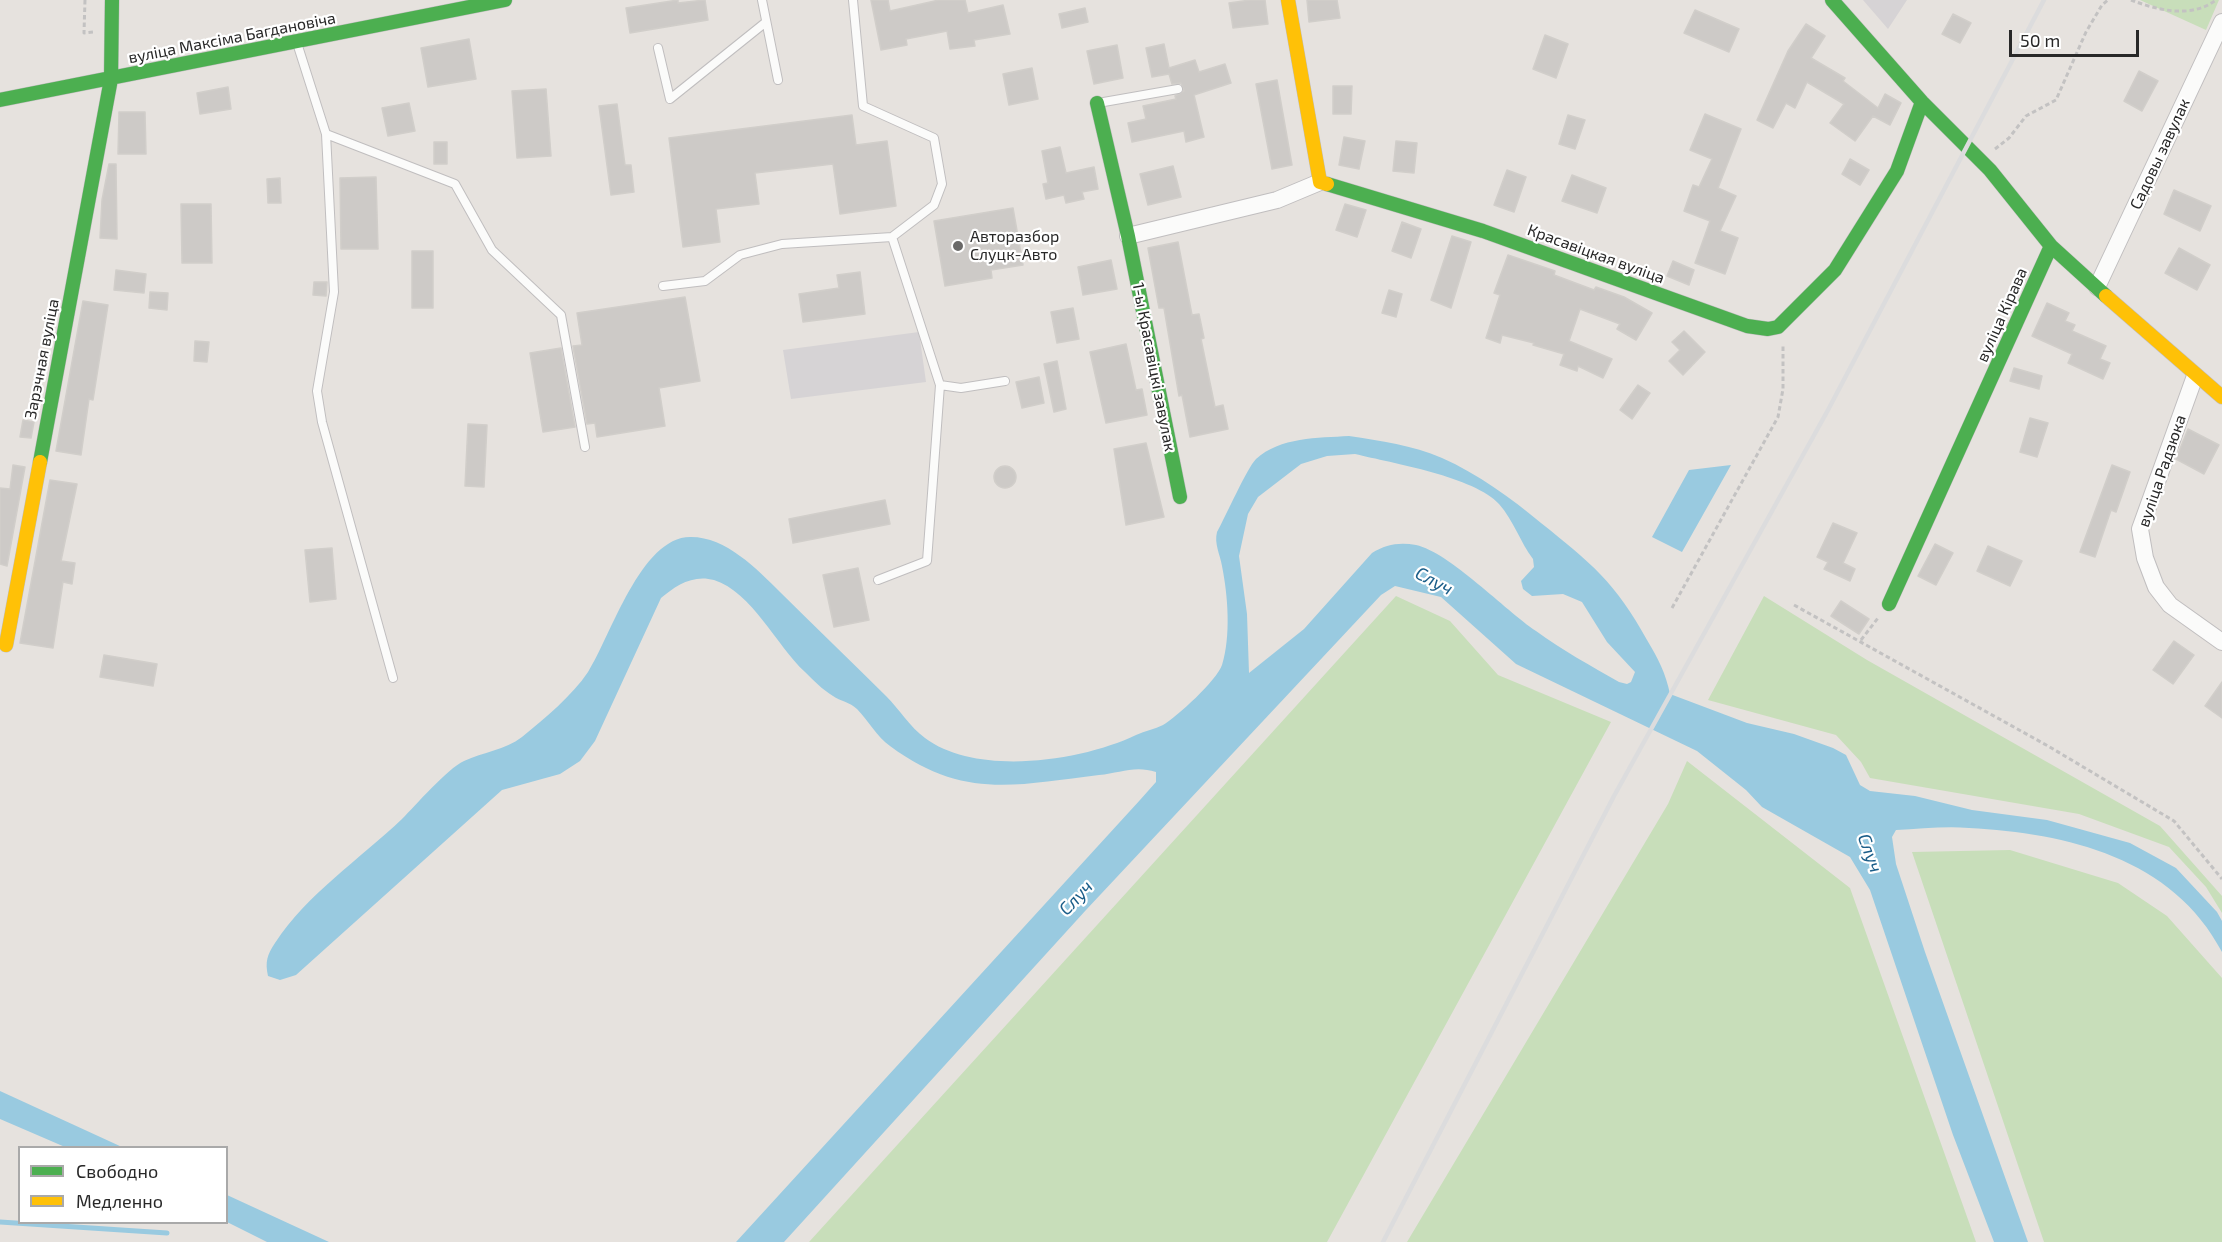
<!DOCTYPE html>
<meta charset="utf-8">
<style>
body{margin:0}
#map{position:relative;width:2222px;height:1242px;overflow:hidden;background:#e6e2de;font-family:"Exo 2",sans-serif}
canvas{display:block}
.legend{position:absolute;left:18px;top:1146px;width:210px;height:78px;box-sizing:border-box;background:#fff;border:2px solid #a9a9a9;margin:0;padding:8px 10px;list-style:none;font-size:18px;color:#282828}
.legend li{display:flex;align-items:center;gap:12px;height:30px}
.legend b{width:30px;border:2px solid #a9a9a9}
.scale{position:absolute;left:2009px;top:30px;width:130px;height:27px;box-sizing:border-box;border:3px solid #282828;border-top:0;padding-left:8px;font-size:18px;line-height:21px;white-space:nowrap;color:#282828;-webkit-text-stroke:4px #fff;paint-order:stroke}
</style>
<div id="map">
<canvas width="2222" height="1242"></canvas>
<ul class="legend">
<li><b style="height:8px;background:#4caf50"></b>Свободно</li>
<li><b style="height:8px;background:#ffc107"></b>Медленно</li>
</ul>
<div class="scale">50 m</div>
</div>
<script>
const g = document.querySelector('canvas').getContext('2d');
g.lineJoin = 'round';
function fill(path, color) {
  g.fillStyle = color;
  g.fill(path, 'evenodd');
}
function stroke(path, color, width, dash) {
  g.strokeStyle = color;
  g.lineWidth = width;
  g.lineCap = dash ? 'butt' : 'round';
  g.setLineDash(dash || []);
  g.stroke(path);
}
function write(font, color, halo, rows, align = 'center') {
  g.font = font + ' "Exo 2",sans-serif';
  g.lineWidth = 4.5;
  g.setLineDash([]);
  g.textBaseline = 'middle';
  g.strokeStyle = halo;
  g.fillStyle = color;
  for (const [text, x, y, turn = 0] of rows) {
    g.save();
    g.translate(x, y);
    g.rotate((+turn || 0) * Math.PI / 180);
    g.textAlign = isNaN(turn) ? turn : align;
    if (halo) g.strokeText(text, 0, 0);
    g.fillText(text, 0, 0);
    g.restore();
  }
}
const industrial = new Path2D(`
 M1863,0H1907L1888,29Z
 M919,332L926,382L791,399L783,350Z`);
const green = new Path2D(`
 M2140,0H2219L2206,30Z
 M1396,596L1450,621L1498,675L1611,722L1327,1242H809Z
 M1764,596L1867,660L2160,826L2222,896V913L2206,887L2169,847L2079,814L1870,778L1861,762L1836,735L1708,700Z
 M1687,761L1850,888L1976,1242H1407L1668,804Z
 M2010,850L2118,883L2167,916L2222,978V1242H2044L1912,852Z`);
const water = new Path2D(`
 M1349,436C1381,441 1412,445 1442,458C1478,474 1511,498 1541,523C1590,562 1616,583 1647,640C1658,658 1666,674 1670,694L1747,723L1794,734L1833,748L1846,755L1860,785L1870,791L1915,796L1972,810L2047,820L2130,843L2176,868L2217,912L2222,921V952C2173,858 2067,833 1969,828C1945,826 1920,829 1896,830L1892,837L1896,864L1925,952L2028,1242H1994L1953,1135L1870,890L1850,857L1762,807L1746,790L1697,751L1516,664L1441,597L1395,586L1381,595L1086,910L784,1242H736L1140,800L1156,782V772C1135,765 1120,773 1099,775C1015,785 963,800 890,746C877,737 868,720 857,709C850,702 840,701 833,696C823,690 813,680 805,672C776,645 752,592 714,580C693,574 675,586 661,598L595,741L580,761L560,774L502,790L296,975L280,980L268,976C265,962 267,955 275,943C307,894 360,859 402,819C416,805 447,769 464,761C483,752 505,750 522,737C545,718 572,696 588,672C611,636 641,536 691,537C726,537 757,569 780,592C815,627 851,661 886,696C899,709 910,727 925,738C977,777 1082,761 1136,735C1145,731 1155,729 1163,725C1177,717 1217,680 1222,665C1231,636 1228,596 1222,566C1220,554 1214,544 1217,532C1226,516 1247,468 1256,459C1280,437 1318,438 1349,436ZM1355,454C1392,463 1475,477 1499,504C1514,521 1520,542 1533,559L1534,567L1521,581L1523,589L1532,596L1563,594L1582,602L1607,642L1635,672L1631,682L1627,684L1619,682C1591,666 1562,650 1536,631C1506,611 1449,552 1416,545C1400,542 1386,544 1372,553L1304,629L1249,673L1247,614L1239,556L1248,514L1258,497L1301,464L1327,456Z
 M1731,465L1682,552L1652,537L1689,470Z
 M0,1091L122,1147H65L0,1119Z
 M227,1195L329,1242H267L227,1222Z`);
const stream = new Path2D(`
 M0,1222L167,1233`);
const building = new Path2D(`
 M678,0V3L705,0L708,20L630,33L626,8Z
 M871,0H888L890,11L939,0H965L968,13L1003,5L1010,34L974,40L975,46L950,49L947,31L906,39L907,45L881,50Z
 M1250,0H1265L1268,24L1233,28L1229,3Z
 M1307,0H1337L1340,18L1309,22Z
 M1085,8L1088,22L1062,28L1059,14Z
 M1695,10L1739,29L1729,52L1684,33Z
 M1953,14L1971,23L1960,43L1942,34Z
 M1806,24L1825,36L1811,58L1845,78L1843,81L1878,108L1885,94L1901,103L1890,125L1873,116L1855,141L1830,123L1844,104L1807,82L1795,108L1786,103L1773,128L1757,120L1788,51Z
 M1545,35L1568,44L1556,78L1533,69Z
 M469,39L476,79L428,87L421,48Z
 M1164,44L1169,68L1195,60L1199,72L1225,64L1231,83L1194,95L1204,137L1186,142L1184,131L1132,142L1128,123L1146,119L1143,106L1176,99L1175,96L1184,91L1181,83L1172,84L1169,74L1152,77L1146,48Z
 M1117,45L1123,78L1094,84L1087,51Z
 M1032,68L1038,99L1009,105L1003,74Z
 M2139,71L2158,81L2142,111L2124,101Z
 M1277,80L1292,165L1272,169L1256,84Z
 M1333,86H1352L1351,114H1333Z
 M228,87L231,109L200,114L197,93Z
 M546,89L551,156L517,158L512,91Z
 M409,103L415,131L388,136L382,108Z
 M617,104L625,165H631L634,192L611,195L599,106Z
 M119,112H145L146,154H118Z
 M1705,114L1741,129L1718,188L1736,196L1720,231L1738,238L1725,274L1695,263L1710,221L1684,211L1693,185L1699,187L1712,159L1690,150Z
 M852,115L856,145L887,141L896,206L840,214L833,164L755,173L759,204L716,209L720,242L683,247L669,138Z
 M1568,115L1585,120L1575,149L1559,144Z
 M1344,137L1365,141L1359,169L1339,165Z
 M1396,141L1417,143L1414,173L1393,171Z
 M434,142H447V164H434Z
 M1060,147L1066,173L1094,167L1098,189L1082,192L1084,199L1066,203L1064,195L1046,199L1043,184L1048,183L1042,151Z
 M1850,159L1869,170L1860,185L1842,174Z
 M109,164H116L117,239L100,238L102,200Z
 M1173,166L1181,197L1148,205L1140,174Z
 M1507,170L1526,177L1514,212L1494,205Z
 M1572,175L1606,188L1597,213L1562,201Z
 M376,177L378,249H341L340,178Z
 M280,178L281,203H268L267,179Z
 M2174,190L2211,206L2200,231L2164,214Z
 M181,204H211L212,263H182Z
 M1345,204L1366,210L1357,237L1336,230Z
 M1013,208L1023,265L991,270L992,278L945,286L934,221Z
 M1402,222L1421,229L1411,258L1392,251Z
 M1452,236L1471,242L1451,308L1431,300Z
 M1178,242L1192,315L1199,314L1204,338L1201,339L1215,407L1223,405L1228,429L1190,437L1182,395L1179,396L1164,308H1159L1148,248Z
 M2179,248L2210,265L2197,290L2165,273Z
 M412,251H433V308H412Z
 M1508,255L1555,271L1554,275L1594,290L1596,287L1624,297L1652,313L1636,340L1617,329L1620,324L1580,309L1569,341L1612,359L1603,378L1578,366L1577,371L1560,365L1564,354L1533,345L1534,343L1502,335L1500,343L1486,338L1500,295L1494,293Z
 M1111,260L1117,289L1083,295L1078,267Z
 M1673,261L1694,270L1689,285L1667,276Z
 M116,270L146,274L144,293L114,290Z
 M860,272L865,314L803,322L799,294L839,288L837,275Z
 M314,282H327L326,296L313,295Z
 M1389,290L1402,294L1396,317L1382,313Z
 M150,292L168,293L167,310L149,308Z
 M685,297L700,381L659,388L665,426L597,437L595,423L587,424L573,346L582,345L577,313Z
 M83,301L108,305L93,400L89,399L81,455L56,451Z
 M2047,303L2069,313L2065,321L2075,325L2072,331L2106,346L2100,359L2110,363L2103,379L2068,363L2072,354L2032,336Z
 M1073,308L1079,339L1057,343L1051,312Z
 M1684,331L1705,352L1683,375L1669,361L1680,350L1672,342Z
 M195,341L209,342L207,362L194,361Z
 M1126,344L1136,390L1142,389L1147,415L1106,423L1090,352Z
 M561,348L575,427L543,432L530,353Z
 M1057,361L1066,409L1054,412L1044,364Z
 M2014,368L2042,376L2039,389L2010,381Z
 M1039,377L1044,403L1022,408L1016,382Z
 M1638,385L1650,393L1632,419L1620,410Z
 M2030,418L2048,423L2037,457L2020,452Z
 M23,420L34,422L31,438L20,437Z
 M468,424L487,425L484,487L465,486Z
 M2188,429L2219,445L2204,474L2176,459Z
 M1146,443L1164,517L1126,525L1114,449Z
 M13,465L25,467L7,566L0,564V488L10,489Z
 M2112,465L2130,472L2116,512L2111,510L2095,557L2080,552Z
 M994 477a11 11 0 1 1 22 0a11 11 0 1 1-22 0Z
 M50,480L77,484L61,561L75,563L72,584L63,582L53,648L20,643Z
 M885,500L890,524L793,543L789,519Z
 M1833,523L1857,533L1843,563L1855,569L1850,581L1824,569L1828,562L1817,557Z
 M1935,544L1953,553L1936,585L1918,576Z
 M1988,546L2022,561L2010,586L1977,571Z
 M332,548L336,599L310,602L305,550Z
 M858,568L869,620L834,627L823,575Z
 M1841,601L1869,619L1859,634L1831,616Z
 M2174,641L2194,655L2173,684L2153,670Z
 M104,655L157,664L153,686L100,677Z
 M2222,682V718L2205,706Z`);
const path = new Path2D(`
 M85,0L84,33L94,32
 M2131,0C2157,10 2191,19 2216,0
 M1995,149L2009,138L2026,116L2056,100L2086,32L2102,5L2108,0
 M1794,605L2048,746L2174,821L2222,879
 M1672,608L1778,417L1783,389V346
 M1861,640L1878,618`);
const lane = new Path2D(`
 M762,0L778,80
 M297,43L326,134L455,184L492,250L561,315L585,447
 M658,48L670,99L766,22
 M1098,103L1178,89
 M326,134L334,292L317,391L322,422L393,678
 M663,286L705,281L740,255L782,244L892,237L934,205L942,184L934,138L863,106L853,0
 M940,385L961,388L1005,381
 M878,580L927,561L940,385L892,237`);
const street = new Path2D(`
 M1128,236L1277,200L1320,182
 M2097,287L2222,22
 M2195,376L2140,529L2145,558L2156,587L2170,605L2222,642`);
const fast = new Path2D(`
 M1832,0L1922,102L1990,170L2051,246L2106,296
 M0,100L505,0
 M1097,103L1128,236L1180,497
 M1327,184L1483,231L1747,326L1768,329L1778,327L1835,270L1897,171L1922,102
 M40,462L111,79L112,0
 M1889,604L2051,246`);
const slow = new Path2D(`
 M1288,0L1320,182L1327,184
 M2106,296L2222,397
 M6,645L40,462`);
const rail = new Path2D(`
 M1383,1242L1614,796L1828,410L2044,0`);
const markers = [
 [958,246,6,"#6a6968"]
];
const streetNames = [
 ["вуліца Максіма Багдановіча",232,38,-11],
 ["Садовы завулак",2160,154,-65],
 ["Красавіцкая вуліца",1596,254,20],
 ["вуліца Кірава",2002,315,-66],
 ["Зарэчная вуліца",42,359,-79],
 ["1-ы Красавіцкі завулак",1154,367,79],
 ["вуліца Радзюка",2162,471,-71]
];
const poiNames = [
 ["Авторазбор",970,237],
 ["Слуцк-Авто",970,255]
];
const waterNames = [
 ["Случ",1434,581,28],
 ["Случ",1870,853,70],
 ["Случ",1076,898,-47]
];
fill(industrial, '#d6d3d5');
fill(green, '#c8deba');
fill(water, '#99cae0');
stroke(stream, '#99cae0', 5);
fill(building, '#cdcac7');
stroke(building, '#d1ceca', 1.5);
stroke(lane, '#c0bebf', 10);
stroke(street, '#c0bebf', 18);
stroke(fast, '#c0bebf', 15);
stroke(slow, '#c0bebf', 15);
stroke(path, '#c3c2c2', 3, [4.5, 3]);
stroke(lane, '#fbfbfa', 8);
stroke(street, '#fbfbfa', 16);
stroke(fast, '#4caf50', 14);
stroke(slow, '#ffc107', 14);
stroke(rail, '#dcdcdd', 4.5);
for (const [x, y, r, color] of markers) {
  const dot = new Path2D();
  dot.arc(x, y, r, 0, 2 * Math.PI);
  g.fillStyle = color;
  g.fill(dot);
  stroke(dot, '#fff', 2);
}
write('16px', '#282828', '#fff', streetNames);
write('16px', '#282828', '#fff', poiNames, 'left');
write('italic 18px', '#1b5e89', '#fff', waterNames);
</script>
